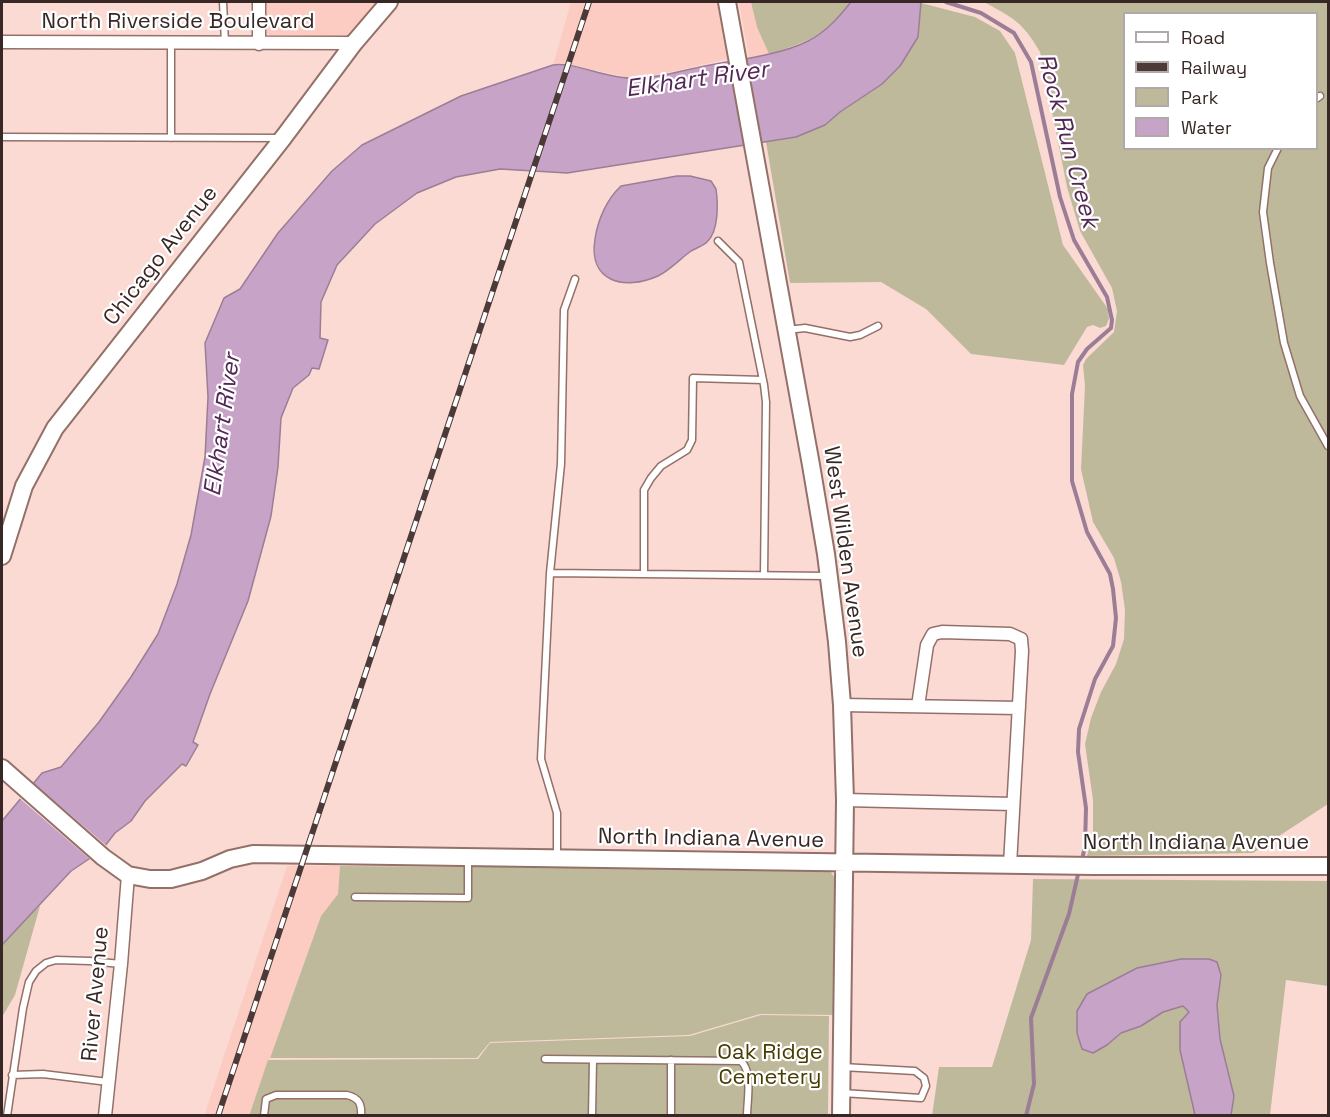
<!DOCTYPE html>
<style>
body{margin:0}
#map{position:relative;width:1330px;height:1117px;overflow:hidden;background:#fbdad3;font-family:"Space Grotesk",sans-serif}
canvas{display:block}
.frame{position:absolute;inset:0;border:3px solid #372825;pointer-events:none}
.legend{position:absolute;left:1123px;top:12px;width:195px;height:138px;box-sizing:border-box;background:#fff;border:2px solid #afa9a8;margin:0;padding:8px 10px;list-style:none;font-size:18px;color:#372825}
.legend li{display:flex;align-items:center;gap:12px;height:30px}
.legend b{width:30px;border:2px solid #afa9a8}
</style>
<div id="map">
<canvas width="1330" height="1117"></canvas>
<div class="frame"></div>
<ul class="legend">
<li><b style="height:8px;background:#fff"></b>Road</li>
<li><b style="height:8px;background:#4b3a37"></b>Railway</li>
<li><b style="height:16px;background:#bfb99c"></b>Park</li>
<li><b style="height:16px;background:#c6a3c7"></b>Water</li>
</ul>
</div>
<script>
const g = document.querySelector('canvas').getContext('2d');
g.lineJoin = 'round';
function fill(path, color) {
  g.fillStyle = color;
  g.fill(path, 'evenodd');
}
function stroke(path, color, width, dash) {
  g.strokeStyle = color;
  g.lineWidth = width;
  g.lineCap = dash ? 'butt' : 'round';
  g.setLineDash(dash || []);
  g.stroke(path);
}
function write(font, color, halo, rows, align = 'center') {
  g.font = font + ' "Space Grotesk",sans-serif';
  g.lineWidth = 4.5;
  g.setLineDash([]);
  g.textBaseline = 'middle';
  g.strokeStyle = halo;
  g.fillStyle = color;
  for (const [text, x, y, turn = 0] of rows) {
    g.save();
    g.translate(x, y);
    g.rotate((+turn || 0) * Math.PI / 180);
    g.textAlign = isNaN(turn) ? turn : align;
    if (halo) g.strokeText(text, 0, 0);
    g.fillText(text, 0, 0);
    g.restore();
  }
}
const built = new Path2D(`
 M264,2H378L350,35L344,38H272L267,33Z
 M571,2H717L728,59L652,76L627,77L561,63L553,65Z
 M739,2H851L769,54L749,58Z
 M287,866H340L338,894L321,916L249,1115L204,1116Z`);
const green = new Path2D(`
 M751,2H851C824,36 810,41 769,54L757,27Z
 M984,2H1328V804L1253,853L1087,856L1093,835V800L1085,744L1091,718L1101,692L1116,664L1124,639L1125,610L1121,582L1114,558L1093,522L1081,469L1085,386L1083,365L1086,359L1114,332L1117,311L1112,288L1080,231L1067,187L1040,52C1022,21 1013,18 984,2ZM1124,14H1316V148H1124Z
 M921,3L975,17L1000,31L1015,53L1063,245L1108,309L1109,319L1106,326L1100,328L1093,325L1087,327L1064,365L971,354L926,309L881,282L790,283L766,142L796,137L825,125L840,112L882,84L918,38Z
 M340,866L829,869L836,880L835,1015L760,1014L689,1035L490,1042L477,1058H270L321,916L338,894Z
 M1033,879L1328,881V986L1286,980L1270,1115H1231L1234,1096L1220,1039L1217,1005L1221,975L1181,959L1107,1045L1121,1033L1141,1026L1163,1012L1183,1006L1189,1012L1195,1115L932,1116L939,1067H992L1031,940Z
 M40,906L15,995L2,1017V945L24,920Z
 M761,1015L829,1016L828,1115L249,1116L268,1060L478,1059L490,1043L690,1036Z`);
const water = new Path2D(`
 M851,2H921L918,37L900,66L882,84L840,112L825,125L796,137L567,173L500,169L456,177L417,193L375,224L337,265L321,302L320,338L328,340L319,369L312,368L309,375L293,388L281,418L278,467L271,516L248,601L210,694L193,742L198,745L186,766L182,764L145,801L131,821L115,833L101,851L71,871L2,945V821L42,773L61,767L99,722L131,677L158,634L177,584L191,535L205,457L208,397L205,343L224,298L240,289L278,233L332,171L362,145L461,96L553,65C571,61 606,78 629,78C655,79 680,71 705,66C735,60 781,55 808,41C826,32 839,17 851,2Z
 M690,176L711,181L716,189C718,203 719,231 707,242C703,246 696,248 691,251C680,259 670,270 658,276C624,291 588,282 595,239C598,219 607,199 621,186L677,176Z
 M1181,959H1209L1217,962L1221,975L1217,1005L1220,1039L1234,1096L1231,1115H1195L1180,1050V1022L1189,1012L1183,1006L1163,1012L1141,1026L1121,1033L1107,1045L1093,1053L1082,1049L1077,1033V1011L1087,994L1137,968Z`);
const pier = new Path2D(`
 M31,781L108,847L103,853L92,861L18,797Z`);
const stream = new Path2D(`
 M946,2L981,13L1014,33L1031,62L1060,197L1074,240L1107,297L1112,320L1111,328L1087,349L1078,362L1072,394V481L1087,532L1110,574L1113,589L1116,618L1113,646L1095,679L1079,729L1078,752L1086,808L1085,846L1082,860
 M1026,1116L1034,1084L1031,1018L1069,914L1079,870`);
const lane = new Path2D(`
 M223,2L225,43
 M1316,99L1320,96
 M2,137L280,138
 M171,138V43
 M1278,148L1268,168L1263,212L1270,263L1284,343L1300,396L1328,446
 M718,241L739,262L764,385L766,402L764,575
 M787,330L805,328L850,337L860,335L878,326
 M550,573L828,576
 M644,574V490L651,478L661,466L687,450L692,440L693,378L763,380
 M557,858V813L541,759L550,573L561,464L564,310L575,279
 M355,897L468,898V859
 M545,1059L741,1061C753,1072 747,1100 747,1116
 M671,1060V1116
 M12,1075L43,1074L108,1082
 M842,1093L921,1098L926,1086L924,1078L915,1071L842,1067
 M7,1116L23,1008L29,982L36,971L46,963L56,960L90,961L121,964
 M264,1116L266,1099L276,1095H347C359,1098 362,1104 361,1116
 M592,1116L593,1060`);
const street = new Path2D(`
 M2,42L354,43
 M259,44V2
 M842,705L1019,708
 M918,706L927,645L933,634L942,632L1010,634L1021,639L1022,651L1010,865
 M845,800L1013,804
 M105,1116L121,964L128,875`);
const secondary = new Path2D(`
 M727,2L811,465L826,554L837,642L842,705L845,800L841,1116
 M2,556L24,486L55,428L283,138L354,43L389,2
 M2,768L103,857L128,875L150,879H171L202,871L230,859L253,854L1094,866H1328`);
const rail = new Path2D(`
 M218,1116L589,2`);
const streetNames = [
 ["North Riverside Boulevard",178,22],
 ["Chicago Avenue",161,256,-52],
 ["West Wilden Avenue",845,552,82],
 ["North Indiana Avenue",711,839,1],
 ["North Indiana Avenue",1196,843],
 ["River Avenue",96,994,-85]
];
const parkNames = [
 ["Oak Ridge",770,1053],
 ["Cemetery",770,1078]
];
const waterNames = [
 ["Elkhart River",697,80,-8],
 ["Rock Run Creek",1067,141,75],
 ["Elkhart River",223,425,-82]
];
fill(built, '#fcccc2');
fill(green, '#bfb99c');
fill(water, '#c6a3c7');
stroke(water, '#9b7e96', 1.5);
fill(pier, '#fbdad3');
stroke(stream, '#9b7e96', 4);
stroke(lane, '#937068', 9);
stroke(street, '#937068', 15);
stroke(secondary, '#937068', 20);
stroke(lane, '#fff', 6);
stroke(street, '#fff', 12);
stroke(secondary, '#fff', 16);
stroke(rail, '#4b3a37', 6);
stroke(rail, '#fff', 4, [11]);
write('22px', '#372825', '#fff', streetNames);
write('22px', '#473c00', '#fff', parkNames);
write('italic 24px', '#532755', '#fff', waterNames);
</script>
